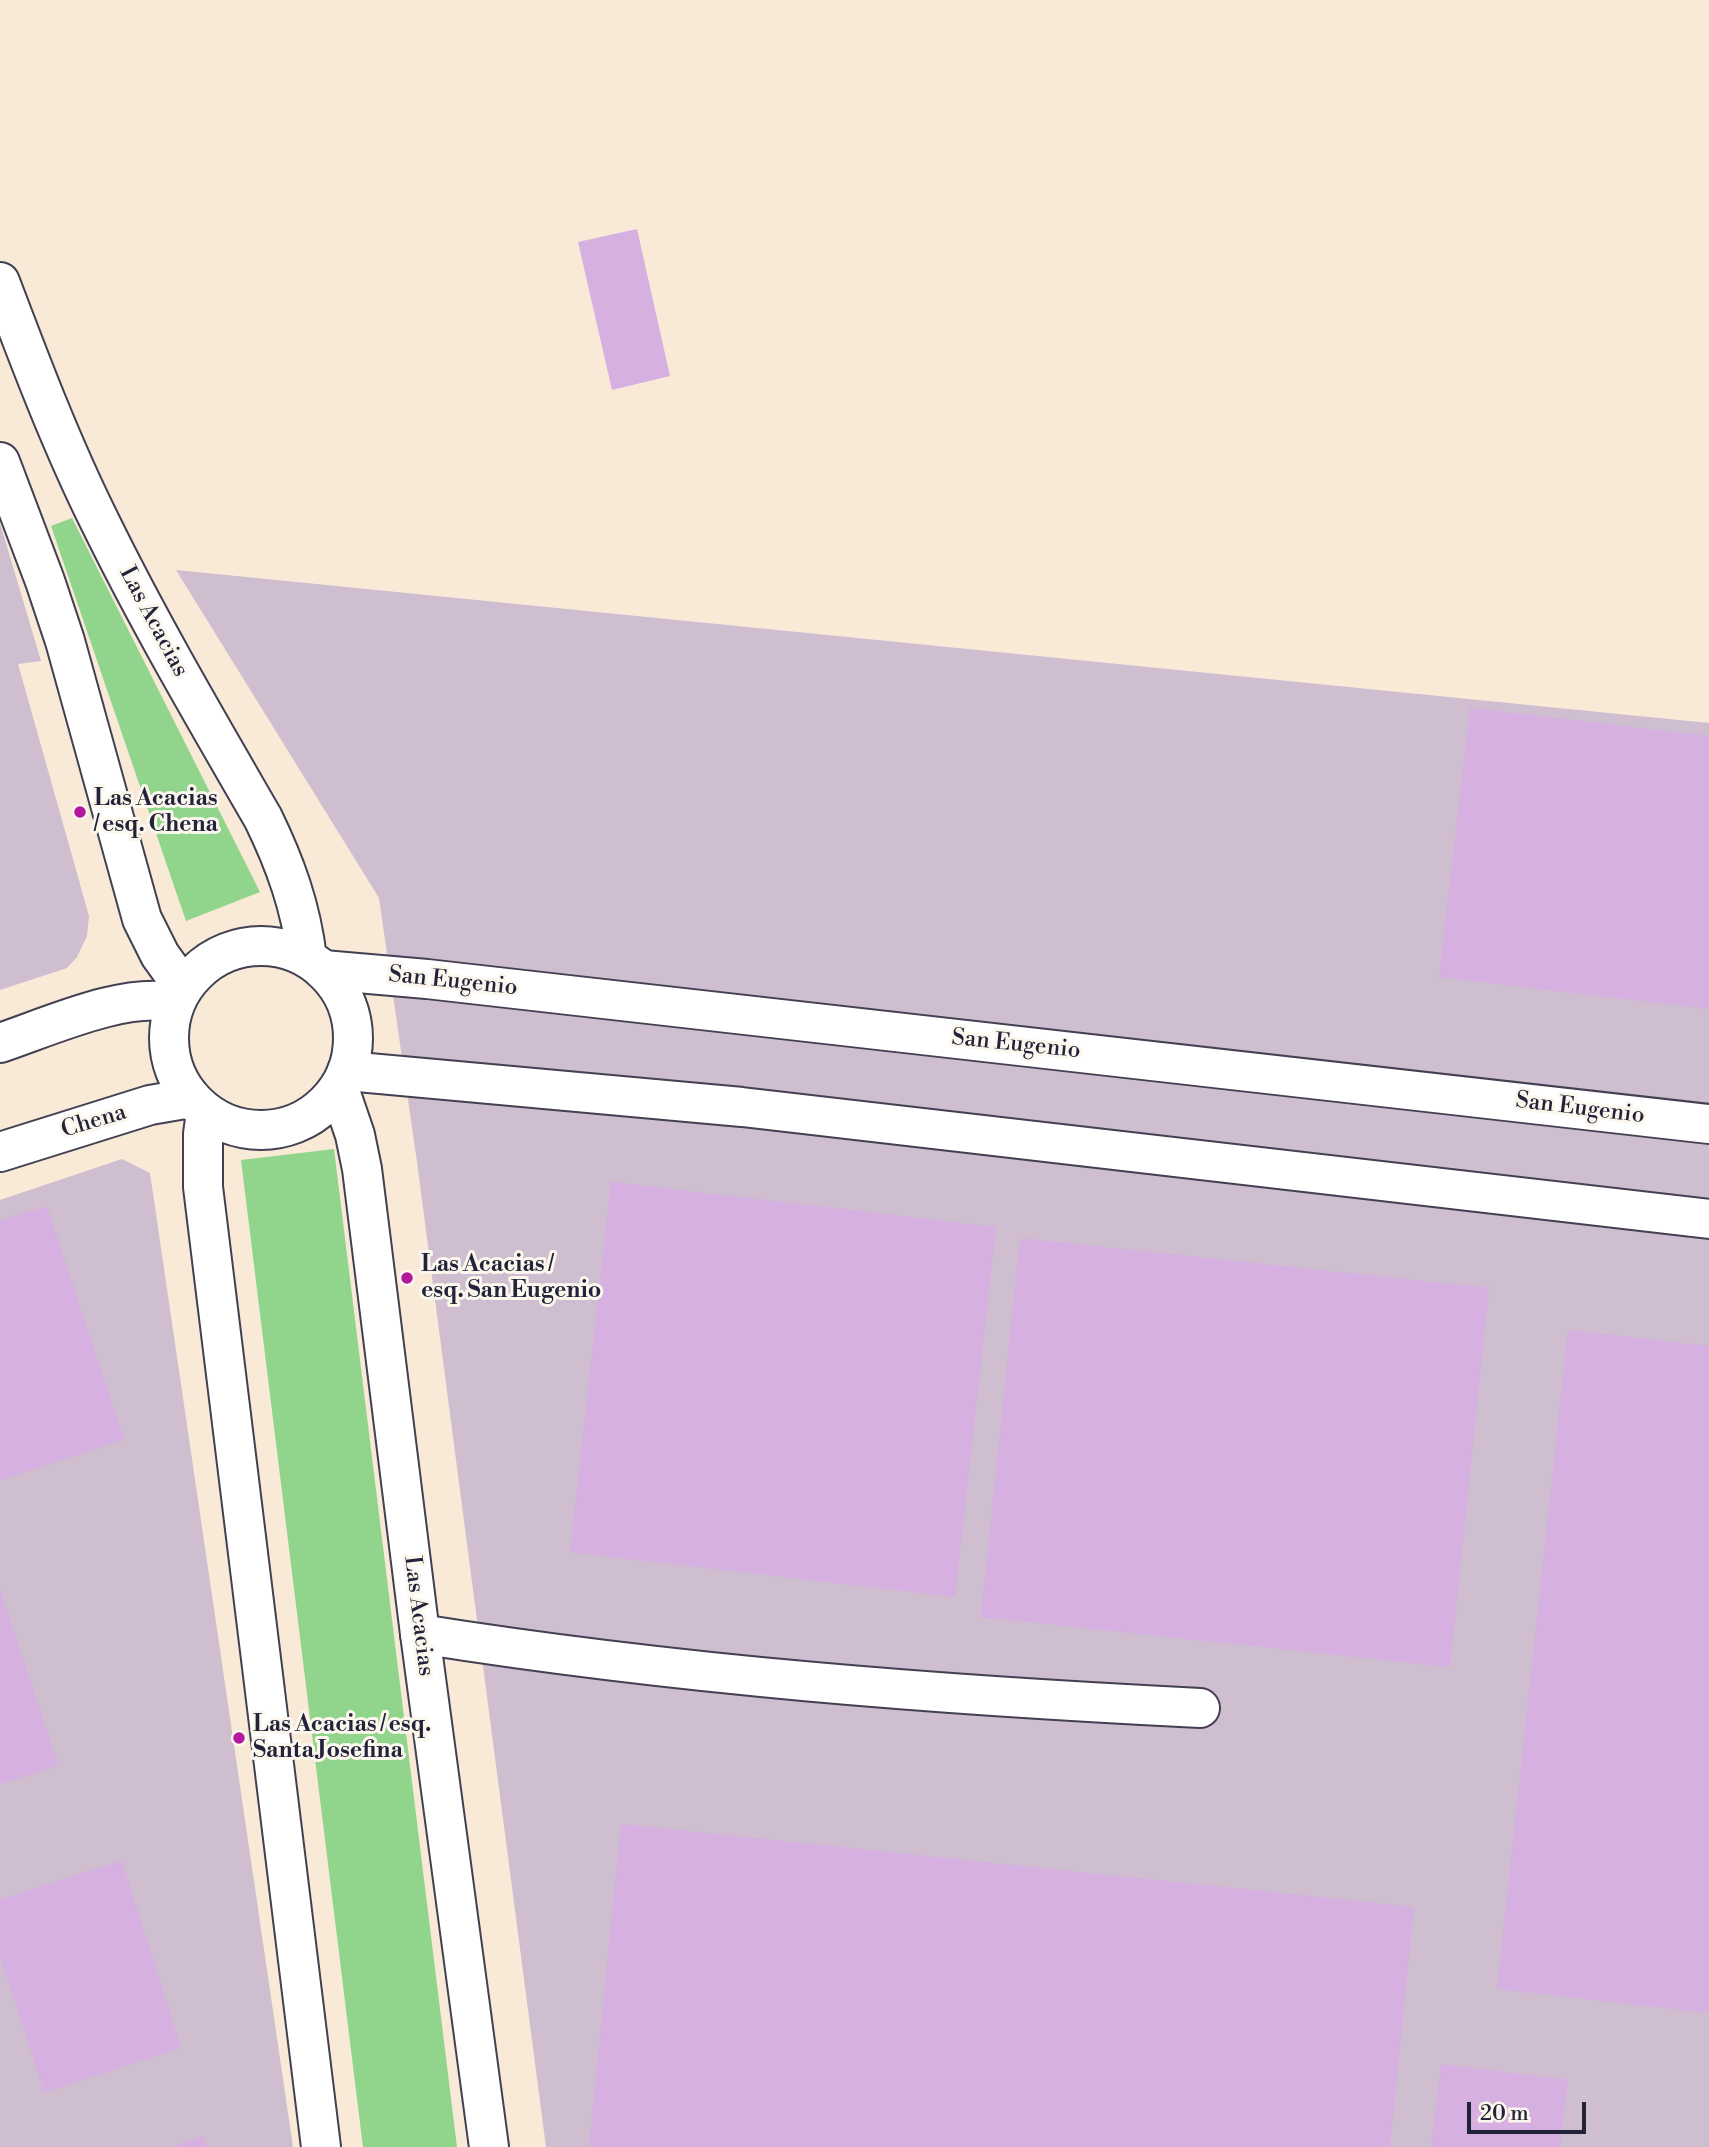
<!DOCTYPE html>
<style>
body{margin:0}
#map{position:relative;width:1709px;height:2147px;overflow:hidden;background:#f8ead7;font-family:"Libre Bodoni",serif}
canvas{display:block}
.scale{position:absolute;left:1467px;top:2102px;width:119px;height:32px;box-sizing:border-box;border:4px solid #22223b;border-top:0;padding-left:9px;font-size:21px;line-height:24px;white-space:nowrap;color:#22223b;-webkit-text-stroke:5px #fbf7ec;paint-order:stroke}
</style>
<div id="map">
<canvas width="1709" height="2147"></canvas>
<div class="scale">20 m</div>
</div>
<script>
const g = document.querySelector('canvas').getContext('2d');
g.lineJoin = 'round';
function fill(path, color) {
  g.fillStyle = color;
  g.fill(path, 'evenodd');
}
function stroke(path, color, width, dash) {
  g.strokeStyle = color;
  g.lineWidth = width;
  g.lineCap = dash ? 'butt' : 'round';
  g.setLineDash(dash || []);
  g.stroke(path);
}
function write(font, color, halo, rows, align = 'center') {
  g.font = font + ' "Libre Bodoni",serif';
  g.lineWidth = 6;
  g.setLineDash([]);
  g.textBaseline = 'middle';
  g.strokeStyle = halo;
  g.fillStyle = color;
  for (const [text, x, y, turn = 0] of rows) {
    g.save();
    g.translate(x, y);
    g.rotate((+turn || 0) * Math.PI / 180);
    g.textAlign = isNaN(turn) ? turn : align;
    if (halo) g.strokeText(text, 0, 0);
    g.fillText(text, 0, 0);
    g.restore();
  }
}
const industrial = new Path2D(`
 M0,523L41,661L18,664L89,916L87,936L77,957L67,968L0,990Z
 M176,570L1709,723V2147H546L417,1162L379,898Z
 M122,1159L150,1173L293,2147H0V1200Z`);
const green = new Path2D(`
 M72,518L260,892L186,921L51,526Z
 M334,1149L457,2147H363L241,1160Z`);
const building = new Path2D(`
 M637,229L670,376L612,390L578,242Z
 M1470,708L1709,736V1009L1439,977Z
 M611,1182L996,1227L955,1597L570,1552Z
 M47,1206L124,1439L0,1480V1221Z
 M1020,1238L1489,1288L1450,1667L981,1617Z
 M1568,1330L1709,1346V2013L1497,1989Z
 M0,1590L58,1765L0,1784Z
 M621,1824L1414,1907L1390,2147H589Z
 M122,1861L181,2048L44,2092L0,1956V1899Z
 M1441,2064L1568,2080L1560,2147H1431Z
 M203,2136L207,2147H171Z`);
const minor = new Path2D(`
 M323,970L427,979L1709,1124
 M0,1043C48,1027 126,991 175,1003
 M347,1071L742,1107L1709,1219
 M0,1152L150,1105L191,1098
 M420,1634C678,1675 939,1695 1200,1708`);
const major = new Path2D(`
 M0,282C31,364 62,446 101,524C150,624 207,721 263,818C285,863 301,907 307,958
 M0,462L45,581L65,641L142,919L160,955L183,987
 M169 1038a92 92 0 1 1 184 0a92 92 0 1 1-184 0Z
 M339,1088L355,1135L362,1169L420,1634L489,2147
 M206,1112L203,1134V1187L321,2147`);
const markers = [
 [80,812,7,"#b5179e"],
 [407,1278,7,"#b5179e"],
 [239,1738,7,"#b5179e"]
];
const streetNames = [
 ["Las Acacias",153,622,62],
 ["San Eugenio",453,982,6],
 ["San Eugenio",1016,1045,6],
 ["San Eugenio",1580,1109,7],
 ["Chena",94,1122,-17],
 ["Las Acacias",418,1616,83]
];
const poiNames = [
 ["Las Acacias",94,799],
 ["/ esq. Chena",94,825],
 ["Las Acacias /",421,1265],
 ["esq. San Eugenio",421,1291],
 ["Las Acacias / esq.",253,1725],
 ["Santa Josefina",253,1751]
];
fill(industrial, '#cfbdd0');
fill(green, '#91d48b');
fill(building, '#d5b0e0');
stroke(minor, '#424052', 42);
stroke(major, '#424052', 42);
stroke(minor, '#fff', 38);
stroke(major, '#fff', 38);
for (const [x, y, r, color] of markers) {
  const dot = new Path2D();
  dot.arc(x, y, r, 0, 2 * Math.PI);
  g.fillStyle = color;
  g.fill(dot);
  stroke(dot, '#fbf7ec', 2.5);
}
write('23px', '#22223b', '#fbf7ec', streetNames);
write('bold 23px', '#22223b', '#fbf7ec', poiNames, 'left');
</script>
